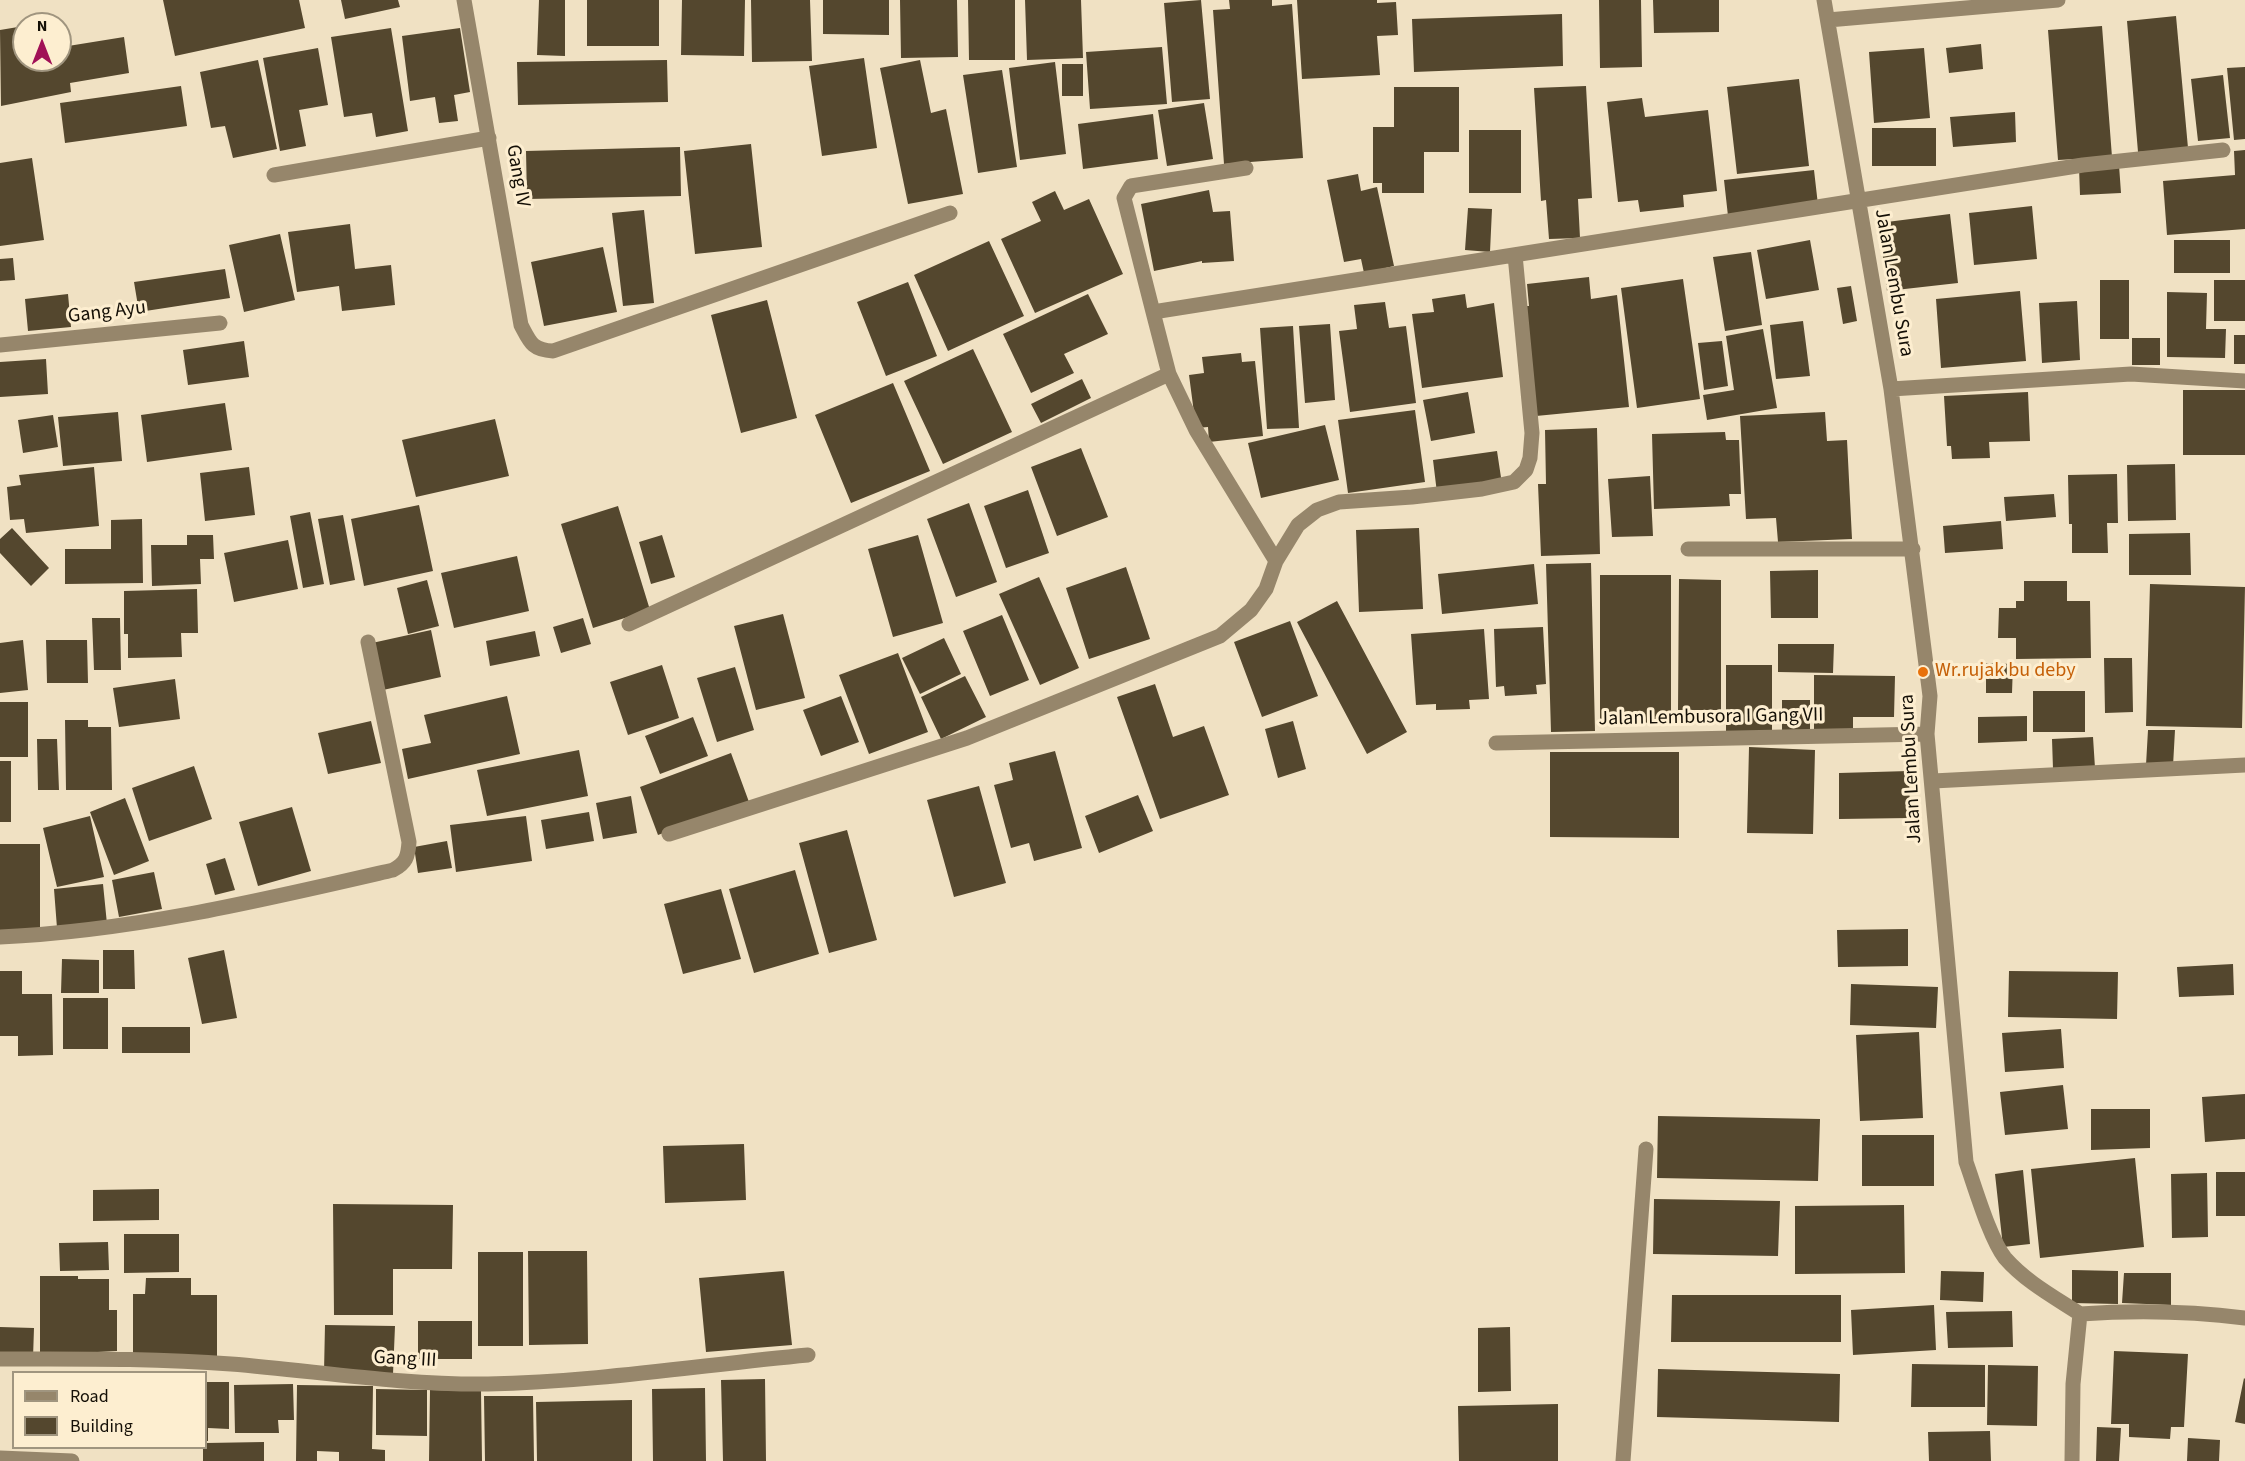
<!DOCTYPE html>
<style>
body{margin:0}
#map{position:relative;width:2245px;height:1461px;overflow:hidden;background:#f0e1c3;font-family:"Source Sans 3",sans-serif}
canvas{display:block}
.legend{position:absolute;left:12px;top:1371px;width:195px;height:78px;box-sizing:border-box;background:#fdeed0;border:2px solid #a0957f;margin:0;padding:8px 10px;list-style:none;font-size:18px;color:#140f06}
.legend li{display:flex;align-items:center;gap:12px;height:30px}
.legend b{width:30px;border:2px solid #a0957f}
.north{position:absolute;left:12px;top:12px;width:60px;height:60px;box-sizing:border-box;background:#fdeed0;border:2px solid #a0957f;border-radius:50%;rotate:0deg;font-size:16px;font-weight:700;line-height:24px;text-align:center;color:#140f06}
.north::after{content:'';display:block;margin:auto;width:21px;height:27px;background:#a11056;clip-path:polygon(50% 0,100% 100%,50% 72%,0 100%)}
</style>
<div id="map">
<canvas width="2245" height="1461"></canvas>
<ul class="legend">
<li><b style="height:8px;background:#96866b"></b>Road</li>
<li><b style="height:16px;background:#54472e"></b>Building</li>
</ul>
<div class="north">N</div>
</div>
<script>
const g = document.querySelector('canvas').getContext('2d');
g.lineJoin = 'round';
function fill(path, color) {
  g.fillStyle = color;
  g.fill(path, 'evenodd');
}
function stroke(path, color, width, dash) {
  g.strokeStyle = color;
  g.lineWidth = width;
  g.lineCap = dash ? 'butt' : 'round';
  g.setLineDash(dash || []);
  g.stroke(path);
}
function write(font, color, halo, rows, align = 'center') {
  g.font = font + ' "Source Sans 3",sans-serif';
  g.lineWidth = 6;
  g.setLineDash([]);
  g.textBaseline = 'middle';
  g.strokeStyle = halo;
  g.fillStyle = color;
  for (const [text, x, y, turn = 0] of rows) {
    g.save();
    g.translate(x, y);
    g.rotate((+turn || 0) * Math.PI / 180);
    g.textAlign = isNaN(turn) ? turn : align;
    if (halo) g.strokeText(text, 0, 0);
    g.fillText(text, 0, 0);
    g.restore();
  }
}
const building = new Path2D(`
 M163,0H299L305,28L175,56Z
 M341,0H398L400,7L345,19Z
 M539,0H565V56L537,55Z
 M587,0H659V46H587Z
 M682,0H745L744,56L681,55Z
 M751,0H810L812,61L752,62Z
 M823,0H889V35L823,34Z
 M900,0H957L958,57L901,58Z
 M968,0H1015V60H969Z
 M1025,0H1081L1083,58L1027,60Z
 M1201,0L1210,99L1172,102L1164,3Z
 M1229,0H1272V6L1292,4L1303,158L1224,164L1213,10L1230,9Z
 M1297,0H1377V3L1396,2L1398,35L1377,36L1380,75L1302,79Z
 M1599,0H1641L1642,67L1600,68Z
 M1653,0H1719V32L1654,33Z
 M1562,14L1563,66L1414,72L1412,19Z
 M2176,16L2188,148L2138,152L2127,21Z
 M24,26V60H60V41L62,47L124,37L129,73L70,83L71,92L1,106L0,30Z
 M2102,26L2112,157L2058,160L2048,30Z
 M391,28L408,131L376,137L372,113L344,117L331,37Z
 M460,28L470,92L454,95L458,121L439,123L435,97L410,101L402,36Z
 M1981,44L1983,69L1949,73L1946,48Z
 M1162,47L1167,104L1090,109L1086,52Z
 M318,48L328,105L299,110L306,146L280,151L263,58Z
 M1924,48L1930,118L1874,123L1869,52Z
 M864,58L877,148L822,156L809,66Z
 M258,60L277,149L233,158L225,126L211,128L200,72Z
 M667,60L668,102L518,105L517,62Z
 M920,60L931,113L946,109L963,194L908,204L880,68Z
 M1055,62L1066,154L1020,160L1009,68Z
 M1062,64H1083V96H1062Z
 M2245,67V139L2234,140L2227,68Z
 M1002,70L1017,167L978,173L963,75Z
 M2223,75L2230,138L2198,141L2191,79Z
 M1799,79L1809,166L1737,174L1727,87Z
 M181,86L187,126L65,143L60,103Z
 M1586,86L1592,198L1578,199L1580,238L1549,239L1546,200L1541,201L1534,88Z
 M1394,87H1459V152H1424V193H1382V183H1373V127H1394Z
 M1642,98L1645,117L1708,110L1717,191L1683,195L1684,207L1640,212L1638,200L1618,202L1607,102Z
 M1204,103L1213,159L1167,166L1158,110Z
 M2015,112L2016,142L1953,147L1950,117Z
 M1153,114L1158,159L1083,169L1078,124Z
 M1872,128H1936V166H1872Z
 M1469,130H1521V193H1469Z
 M751,144L762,247L695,254L684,151Z
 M680,147L681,196L527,199L526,151Z
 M2245,150V229L2167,235L2163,181L2235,175L2234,151Z
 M32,158L44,240L0,246V163Z
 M2119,165L2121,193L2080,195L2079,167Z
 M1814,170L1818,205L1728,216L1724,180Z
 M1358,174L1361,191L1377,187L1394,266L1364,273L1361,259L1344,262L1327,180Z
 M1209,190L1213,212L1230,211L1234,261L1202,263V261L1154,271L1141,204Z
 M1055,191L1064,210L1089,199L1123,274L1035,313L1001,239L1041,221L1032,202Z
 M2032,206L2037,259L1974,265L1969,213Z
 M1468,208L1492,209L1490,252L1465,250Z
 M644,210L654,303L623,306L612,213Z
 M1950,214L1958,283L1887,291L1879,223Z
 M350,224L355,269L391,265L395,305L342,311L339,286L297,292L288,232Z
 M280,234L295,300L244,312L229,245Z
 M1810,240L1819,290L1766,299L1757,250Z
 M2174,240H2230V273H2174Z
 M989,241L1024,316L948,351L914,275Z
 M603,247L617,312L544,326L531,262Z
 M1751,252L1762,325L1725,331L1713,257Z
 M13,258L15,280L0,281V259Z
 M225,269L230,298L139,312L134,282Z
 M1589,277L1591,299L1617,295L1629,407L1536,416L1524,306H1529L1527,284Z
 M1683,279L1700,399L1637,408L1621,288Z
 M2100,280H2129V339H2100Z
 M2214,280H2245V321H2214Z
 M908,282L937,356L886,376L857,302Z
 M1851,286L1857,321L1843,324L1837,288Z
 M2020,291L2026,361L1941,368L1936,299Z
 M2167,292L2207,293L2206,329H2226L2225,358L2167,357Z
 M68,294L71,327L28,331L25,299Z
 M1088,294L1108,334L1064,354L1074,373L1031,393L1003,334Z
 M1465,294L1467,308L1494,303L1503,377L1422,388L1412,314L1434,312L1432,299Z
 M767,300L797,418L741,433L711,315Z
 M2077,301L2080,360L2042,363L2039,303Z
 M1385,302L1389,328L1406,326L1416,403L1350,412L1339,331L1357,329L1354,305Z
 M1803,321L1810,376L1776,379L1770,325Z
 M1330,324L1335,400L1305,403L1299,326Z
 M1293,326L1299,428L1267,429L1260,328Z
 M1763,329L1777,408L1707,420L1703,395L1734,390L1726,336Z
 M2234,335H2245V364H2234Z
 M2132,338H2160V365H2132Z
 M244,341L249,377L188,385L183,350Z
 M1722,341L1728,386L1704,390L1698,343Z
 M973,349L1012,432L943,464L904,381Z
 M1241,353L1242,362L1255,361L1263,436L1209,442L1208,427L1196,428L1189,375L1204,373L1202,357Z
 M46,359L48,394L0,397V362Z
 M1082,379L1091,398L1041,423L1031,404Z
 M893,383L930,471L851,503L815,415Z
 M2183,390H2245V455H2183Z
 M1468,392L1475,433L1431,441L1423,400Z
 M2028,392L2030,441L1989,442L1990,458L1952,459L1951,446H1947L1944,396Z
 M225,403L232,450L147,462L141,415Z
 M1415,410L1425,482L1348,493L1338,420Z
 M118,412L122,461L63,466L58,417Z
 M1825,412L1827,441L1847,440L1852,539L1778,542L1776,518L1746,519L1740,416Z
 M53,415L58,447L23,453L18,420Z
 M495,419L509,476L416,497L402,440Z
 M1325,425L1339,480L1261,498L1248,443Z
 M1597,428L1600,554L1541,556L1538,484H1546L1545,430Z
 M1725,432L1726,440H1739L1741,494H1729L1730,506L1654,509L1652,434Z
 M1081,448L1108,517L1057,536L1031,467Z
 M1497,451L1502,484L1437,493L1433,460Z
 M2175,464L2176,520L2128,521L2127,465Z
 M94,467L99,526L26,533L24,519L10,520L7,487L21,485L19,475Z
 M249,467L255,515L205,521L200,473Z
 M2117,474L2118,523H2107L2108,553H2072V524H2069L2068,475Z
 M1650,476L1653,536L1612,537L1608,479Z
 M1028,490L1049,553L1006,568L984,506Z
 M2054,494L2056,517L2006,521L2004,497Z
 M969,503L997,582L956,597L927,519Z
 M419,505L433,571L364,586L351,519Z
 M618,506L650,610L593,628L561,524Z
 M310,512L324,584L303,588L290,516Z
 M343,515L355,580L330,585L318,519Z
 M142,519L143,583L65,584V549H111V520Z
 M2001,521L2003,549L1945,553L1943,526Z
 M12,528L49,568L31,586L0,553V539Z
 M1419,528L1423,609L1359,612L1356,530Z
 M2190,533L2191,575H2129V534Z
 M187,535H213L214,559H200L201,584L152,586L151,545H187Z
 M662,535L675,577L651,584L639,542Z
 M918,535L943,623L893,637L868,549Z
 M288,540L298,589L234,602L224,553Z
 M517,556L529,611L454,628L441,573Z
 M1591,563L1595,731L1551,732L1546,564Z
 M1534,564L1538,604L1442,614L1438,574Z
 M1126,567L1150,639L1089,659L1066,588Z
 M1818,570V618H1771L1770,571Z
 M1600,575H1671V723L1600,722Z
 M1039,577L1079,668L1040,685L999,594Z
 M1679,579L1721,580V710H1678Z
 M427,580L439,626L408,634L397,588Z
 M2024,581H2067V601H2090L2091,658L2016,659V638H1998L1999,608H2016V601H2024Z
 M2150,584L2245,587L2242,728L2146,726Z
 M197,589L198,633H181L182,657L128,658V634H124V591Z
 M1337,601L1407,732L1367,754L1297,622Z
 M783,614L805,698L756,710L734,626Z
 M1002,615L1029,680L990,696L963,631Z
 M92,618H120L121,670H94Z
 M583,618L591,644L561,653L553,627Z
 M1290,621L1318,696L1262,717L1234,642Z
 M1543,627L1546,684L1536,685L1537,694L1505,696L1504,686L1496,687L1494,629Z
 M1484,629L1489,699L1469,700L1470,709L1436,710V704L1416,705L1411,634Z
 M431,630L441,677L383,690L372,643Z
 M535,631L540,656L490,666L486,641Z
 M944,638L961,674L920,694L902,658Z
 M23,640L28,690L0,693V643Z
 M46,640H87L88,683H47Z
 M1778,644H1834L1833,673L1778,672Z
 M898,653L928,732L869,754L839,675Z
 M2104,658H2132L2133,712L2105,713Z
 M1986,663L2013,664L2012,693H1986Z
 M662,665L679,718L628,735L610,682Z
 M1726,665H1772V734H1726Z
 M735,667L754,730L717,742L697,678Z
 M1814,675L1895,676L1894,717H1853V734H1814Z
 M965,676L986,717L941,739L921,697Z
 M175,679L180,719L119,727L113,688Z
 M1155,684L1173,737L1204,726L1229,795L1160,819L1117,697Z
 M2033,691H2085V732H2033Z
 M507,696L520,754L408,779L402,749L431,743L424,715Z
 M841,696L859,742L821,756L803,710Z
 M1782,700H1810V732H1782Z
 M0,702H28V757H0Z
 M2027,716V741L1978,743V717Z
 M693,717L708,756L660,774L645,736Z
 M65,720H88V727H111L112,790H66Z
 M371,721L381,763L328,774L318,733Z
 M1293,721L1306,769L1278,778L1265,729Z
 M2148,730H2175L2173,766L2146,765Z
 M2093,737L2095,768L2053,769L2052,739Z
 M37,739H57L59,790H38Z
 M1749,747L1815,750L1813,834L1747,833Z
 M579,750L588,796L487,816L477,770Z
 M1055,751L1082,848L1034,861L1029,843L1011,848L994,785L1013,780L1009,763Z
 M1550,752H1679V838L1550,837Z
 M731,753L749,802L658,835L640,787Z
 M0,761H11V822H0Z
 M194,766L212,819L149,841L132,788Z
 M1909,771L1910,818L1839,819V773Z
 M979,786L1006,883L954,897L927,800Z
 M1138,795L1153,831L1099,853L1085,816Z
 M631,796L637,833L603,839L596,803Z
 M125,798L149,861L114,875L90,812Z
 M292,807L311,871L258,886L239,822Z
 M589,812L594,841L546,849L541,820Z
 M90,816L104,877L57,887L43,828Z
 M526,816L532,861L456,872L450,825Z
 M847,830L877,940L829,953L799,843Z
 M447,841L452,868L418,873L414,847Z
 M0,844H40V933H0Z
 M225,858L235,890L215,895L206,864Z
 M795,870L819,954L754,973L729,889Z
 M154,872L162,909L119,917L112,880Z
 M103,884L107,924L57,928L54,889Z
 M721,889L741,959L683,974L664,904Z
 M1908,929V966L1838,967L1837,930Z
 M103,950H134L135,989H103Z
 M224,950L237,1018L202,1024L188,958Z
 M62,959L99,960V993H61Z
 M2233,964L2234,995L2179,997L2177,967Z
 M0,971H22V994H52L53,1055L18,1056V1036H0Z
 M2009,971L2118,972L2117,1019L2008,1017Z
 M1851,984L1938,987L1936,1028L1850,1025Z
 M63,998H108V1049H63Z
 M122,1027H190V1053H122Z
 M2061,1029L2064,1068L2005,1072L2002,1033Z
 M1919,1032L1923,1118L1860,1121L1856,1035Z
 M2063,1085L2068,1129L2005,1135L2000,1092Z
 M2245,1094V1139L2205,1142L2202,1097Z
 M2091,1109H2150V1148L2091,1150Z
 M1658,1116L1820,1119L1818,1181L1657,1178Z
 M1862,1135H1934V1186H1862Z
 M744,1144L746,1200L665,1203L663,1146Z
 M2135,1158L2144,1247L2040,1258L2031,1169Z
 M2023,1170L2030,1244L2003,1247L1995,1174Z
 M2216,1172H2245V1216H2216Z
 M2207,1173L2208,1237L2172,1238L2171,1174Z
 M159,1189V1220L93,1221V1190Z
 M1654,1199L1780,1201L1778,1256L1653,1254Z
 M333,1204L453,1205L452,1269H393V1315H334Z
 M1904,1205L1905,1273L1795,1274V1206Z
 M124,1234H179V1272L124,1273Z
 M108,1242L109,1270L60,1271L59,1243Z
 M528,1251H587L588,1344L529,1345Z
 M478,1252H523V1346H478Z
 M2072,1270L2118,1271V1304L2072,1303Z
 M784,1271L792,1345L706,1352L699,1278Z
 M1941,1271L1984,1272L1983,1302L1940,1300Z
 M2124,1273H2171V1305L2122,1303Z
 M40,1276H78V1279H109V1310H117V1351L40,1355Z
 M146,1278H191V1295H217V1359H133V1294H145Z
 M1672,1295H1841V1342H1671Z
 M1934,1305L1936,1350L1853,1355L1851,1310Z
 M2012,1311L2013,1347L1948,1348L1946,1312Z
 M418,1321H472V1359H418Z
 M325,1325L395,1326L393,1374L324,1372Z
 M0,1327L34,1328L33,1358L0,1357Z
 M1510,1327L1511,1391L1478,1392V1328Z
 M2114,1351L2188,1354L2184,1427H2171L2170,1439L2129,1437V1424H2111Z
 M1912,1364L1985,1365V1407H1911Z
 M1988,1365L2038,1366L2037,1426L1987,1425Z
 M1658,1369L1840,1374L1839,1422L1657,1417Z
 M2244,1378L2245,1379V1424L2235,1422Z
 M765,1379L766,1461H723L721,1380Z
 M206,1382H229V1429L208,1428V1441H206Z
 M293,1384L294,1420H278L279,1433H235L234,1385Z
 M297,1385L373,1386L372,1449L385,1450V1461H339V1452L317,1451V1461H296Z
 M705,1388L706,1461H653L652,1389Z
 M376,1389L427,1390V1436L376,1435Z
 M430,1390L481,1391L482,1461H429Z
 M484,1396H533L534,1461H485Z
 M632,1400V1461H537L536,1402Z
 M1558,1404V1461H1459L1458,1406Z
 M2097,1427L2121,1428L2119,1461H2096Z
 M1990,1431L1991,1461H1929L1928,1432Z
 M2188,1438L2220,1440L2219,1461H2187Z
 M264,1442V1461H203V1448H206V1443Z`);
const minor = new Path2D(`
 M464,0L521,325C530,342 532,350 553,351L950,213
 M1824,0L1891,389L1930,696L1927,734L1966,1162C1975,1187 1990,1239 2005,1258C2026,1282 2054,1297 2080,1314L2073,1384L2072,1461
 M1828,20L2058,0
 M274,175L489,138
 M1153,312L1124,198L1131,186L1246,168
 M0,345L220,323
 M1169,374L1196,430L1276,561
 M1891,389L2131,374L2245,381
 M1688,549H1913
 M629,624L1169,374L1153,312L2083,165L2223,150
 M1496,743L1927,734
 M1933,781L2245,765
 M669,834L967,738L1220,636L1251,610L1266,589L1276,561L1298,525L1317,510L1339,502L1412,497L1482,489L1514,482L1526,470L1530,458L1532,433L1515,255
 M0,937C133,931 263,900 393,870C406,863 408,857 409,842L368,642
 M2080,1314C2135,1310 2190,1311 2245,1318
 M0,1359C77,1359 154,1358 231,1364C317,1371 401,1385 488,1384C595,1382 701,1365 808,1355
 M0,1458L72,1461
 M1623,1461L1646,1149`);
const markers = [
 [1923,672,6,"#e8710a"]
];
const streetNames = [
 ["Gang IV",517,176,80],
 ["Jalan Lembu Sura",1893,283,80],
 ["Gang Ayu",107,313,-7],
 ["Jalan Lembusora I Gang VII",1711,718,-1],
 ["Jalan Lembu Sura",1912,769,-93],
 ["Gang III",405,1360,3]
];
const foodNames = [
 ["Wr.rujak bu deby",1935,672]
];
fill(building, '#54472e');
stroke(minor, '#96866b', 15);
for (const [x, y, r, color] of markers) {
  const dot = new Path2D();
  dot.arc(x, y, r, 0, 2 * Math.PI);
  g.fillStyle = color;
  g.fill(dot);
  stroke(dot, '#fdeed0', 2);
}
write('20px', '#140f06', '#fdeed0', streetNames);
write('20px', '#c56008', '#fdeed0', foodNames, 'left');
</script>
